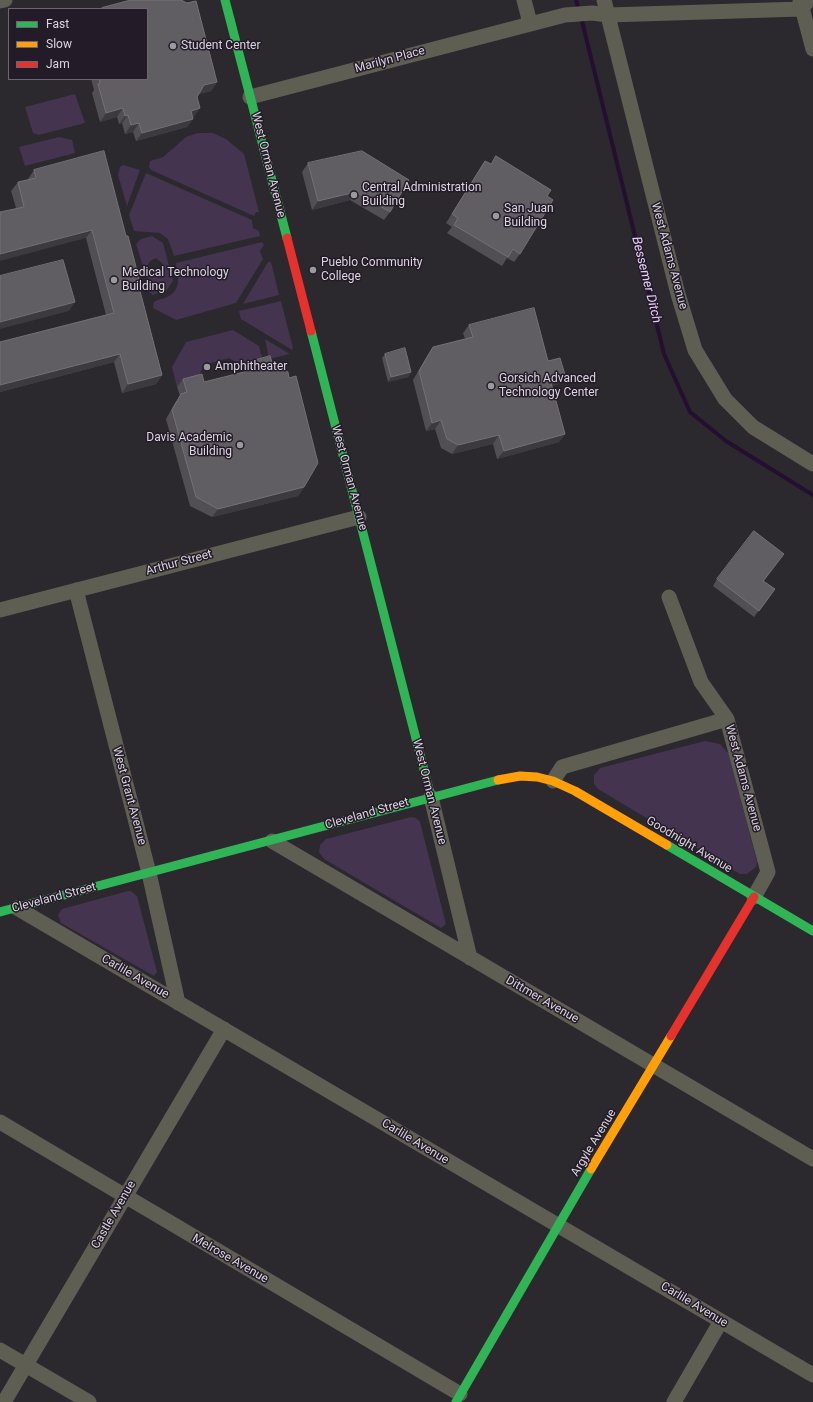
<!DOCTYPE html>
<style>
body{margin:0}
#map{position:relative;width:813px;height:1402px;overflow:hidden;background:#2b282e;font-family:Roboto,sans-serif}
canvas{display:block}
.legend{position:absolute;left:8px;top:8px;width:140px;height:72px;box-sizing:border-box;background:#231b28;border:1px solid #6d6671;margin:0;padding:5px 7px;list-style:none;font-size:12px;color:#dbd6df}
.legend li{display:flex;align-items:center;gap:8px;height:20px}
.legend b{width:20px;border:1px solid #6d6671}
</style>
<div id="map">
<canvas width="813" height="1402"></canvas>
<ul class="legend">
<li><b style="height:5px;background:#30b455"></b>Fast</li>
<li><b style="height:5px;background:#ff9f0a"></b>Slow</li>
<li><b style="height:5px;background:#e5322d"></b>Jam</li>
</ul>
</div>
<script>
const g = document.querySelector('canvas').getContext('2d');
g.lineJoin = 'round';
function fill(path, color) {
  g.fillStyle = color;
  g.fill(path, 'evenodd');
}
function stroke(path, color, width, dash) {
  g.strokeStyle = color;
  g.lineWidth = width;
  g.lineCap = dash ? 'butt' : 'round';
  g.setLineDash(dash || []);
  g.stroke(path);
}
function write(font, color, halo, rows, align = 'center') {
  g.font = font + ' Roboto,sans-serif';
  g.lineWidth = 3;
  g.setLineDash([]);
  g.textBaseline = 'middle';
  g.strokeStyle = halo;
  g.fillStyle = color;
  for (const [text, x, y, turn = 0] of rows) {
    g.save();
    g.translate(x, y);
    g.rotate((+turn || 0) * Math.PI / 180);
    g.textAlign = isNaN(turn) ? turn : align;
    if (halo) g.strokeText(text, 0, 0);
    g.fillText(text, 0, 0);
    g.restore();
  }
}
const green = new Path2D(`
 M75,94L85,123L39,135L33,133L25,107Z
 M198,133H213L226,139L244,154L259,212H256L254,216L151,170L149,167L150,161L163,157L186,137Z
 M59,137L72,140L75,153L25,166L19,147Z
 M123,165L140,170L127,206L118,175L120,167Z
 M146,173L252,220L253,228L259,231L260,236L174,256L168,239L160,233L134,231L129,215Z
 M152,236L163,243L173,281L167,290L153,295L149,292L144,270L149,268L154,272H158L162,268V263L156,258L150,261L148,265L143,266L136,244L141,239Z
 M262,242L264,245L260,251L263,259L236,303L176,320L153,308L154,302C158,299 163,299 167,297C182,290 178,276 176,263Z
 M268,262H271L279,295L243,304Z
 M281,301L293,348L292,350L241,319L239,311Z
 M233,330L259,346L264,365L246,368L229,358L204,365L195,383L177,387L172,367L186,342Z
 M265,339L290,354L269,359Z
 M705,741L720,744L729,754L757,862L756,867L747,874H740L598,789L594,784V775L600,768Z
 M411,817L416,818L420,822L446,924L441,928L324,859L319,852L320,845L326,839Z
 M128,891H131L137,896L157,972L154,976L61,923L58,915L62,909Z`);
const stream = new Path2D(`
 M576,0L579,10
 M581,17L664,354L690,412L726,441L813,495`);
const street = new Path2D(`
 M524,0L530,23
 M604,0L678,294L695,350L725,399L753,427L813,464
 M800,0L813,49
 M0,1L5,0
 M250,97L565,15L592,13L608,15L802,9L808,0
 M76,590L149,873L178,1003
 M669,597L701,682L727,719L768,872L754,897
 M0,610L359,517
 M553,781L562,767L727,719
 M431,797L470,958
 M272,841L813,1159
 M17,908L813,1375
 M0,1122L460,1394
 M0,1350L89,1402
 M4,1402L224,1029
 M674,1402L721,1321`);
const fast = new Path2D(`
 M225,0L287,238
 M311,331L431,797
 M667,845L813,931
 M0,912L498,780
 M456,1402L591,1169`);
const slow = new Path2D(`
 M498,780L520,776L537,777L553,781L575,791L667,845
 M591,1169L671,1036`);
const jam = new Path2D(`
 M287,238L311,331
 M671,1036L754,897`);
const wall = new Path2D(`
 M131,0H181L187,3L196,1L217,82L211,91L199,94L197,97L200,108L193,117V119L187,127L136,141L133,132L125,134L122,123L119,124L117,117L100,122L92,93L94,90L91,79H147V9H101L102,8Z
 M104,151L162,375L156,384L122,393L114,362L0,392V342L106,315L86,238L16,208L11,191L18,182L28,180V179L34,170Z
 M496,156L547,196L520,254L514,262L507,258L502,266L447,233L452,227L446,223L485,161L491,164Z
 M308,163L390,212L384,220L350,200L312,210L302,172Z
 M469,325L548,361L559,384L552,386L565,434L559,442L497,459L493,444L452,454L441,448L435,429L426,431L413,380L427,356L433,347L465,339L463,333Z
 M385,354L411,372L408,377L388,382L382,358Z
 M250,362L304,487L298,496L212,517L190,506L166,419L175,403L180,396L177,387L183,379L204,382L244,372V370Z
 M784,554L764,581L775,589L754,617L713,586L717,579Z`);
const shadedWall = new Path2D(`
 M217,82L211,91L198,94L204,85Z
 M123,108L117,117L100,122L106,113Z
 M200,108L194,117L185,119L191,111Z
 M128,115L122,123L119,124L125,116Z
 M193,119L187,127L136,141L142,133Z
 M139,123L133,132L125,134L131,125Z
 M356,192L350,200L312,210L318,201Z
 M92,230L86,238L0,261V254Z
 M75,302L69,311L0,329V322Z
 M120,354L114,362L0,392V385Z
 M411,372L408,377L388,382L391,377Z
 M162,375L156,384L122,393L128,384Z
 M565,375L559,384L544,388L550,379Z
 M441,420L435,429L426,431L432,423Z
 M565,434L559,442L497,459L504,451Z
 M499,435L493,444L452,454L458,445Z
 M304,487L298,496L212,517L218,509Z`);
const building = new Path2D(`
 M131,0H181L187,3L196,1L217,82L204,85L200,92L197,97L200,108L191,111L193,119L142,133L139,123L131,125L128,115L125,116L123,108L106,113L98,84L100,83L99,79H147V9H102V8Z
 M104,151L126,236H128L142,290L140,291L162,375L128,384L120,354L0,385V342L114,313L92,230L0,254V212L24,207L18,182L36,178L34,170Z
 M362,151L409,180L390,212L356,192L318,201L308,163Z
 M496,156L551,190L547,196L553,200L520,254L513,249L508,257L454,225L458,218L452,214L485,161L491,164Z
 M63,260L75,302L0,322V276Z
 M534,308L548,361L560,358L565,375L550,379L565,434L504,451L499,435L458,445L447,439L441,420L432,423L419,371L433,347L473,337L469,325Z
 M405,348L411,372L391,377L385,354Z
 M270,356L274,368L279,367L288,372L289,378L296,376L318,463L304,487L218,509L196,497L172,410L181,394L187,392L183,379L202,374L204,382L252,370L250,362Z
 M754,531L784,554L763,581L775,589L759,611L717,579Z`);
const markers = [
 [173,46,4,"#9d99a1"],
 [354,195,4,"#9d99a1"],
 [496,216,4,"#9d99a1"],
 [313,270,4,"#9d99a1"],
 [114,280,4,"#9d99a1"],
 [207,367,4,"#9d99a1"],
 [491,386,4,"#9d99a1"],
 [240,445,4,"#9d99a1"]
];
const poiNames = [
 ["Student Center",181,46],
 ["Central Administration",362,188],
 ["Building",362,202],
 ["San Juan",504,209],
 ["Building",504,223],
 ["Pueblo Community",321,263],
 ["College",321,277],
 ["Medical Technology",122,273],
 ["Building",122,287],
 ["Amphitheater",215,367],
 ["Gorsich Advanced",499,379],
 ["Technology Center",499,393],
 ["Davis Academic",232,438,"right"],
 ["Building",232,452,"right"]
];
const streetNames = [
 ["Marilyn Place",390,60,-15],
 ["West Orman Avenue",268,165,76],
 ["West Adams Avenue",669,256,75],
 ["West Orman Avenue",349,478,75],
 ["Arthur Street",179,563,-15],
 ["West Adams Avenue",743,778,75],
 ["West Orman Avenue",429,792,76],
 ["West Grant Avenue",129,796,75],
 ["Cleveland Street",367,814,-16],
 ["Goodnight Avenue",689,845,31],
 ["Cleveland Street",54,898,-15],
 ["Carlile Avenue",135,977,30],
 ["Dittmer Avenue",542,1000,30],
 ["Carlile Avenue",415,1142,31],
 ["Argyle Avenue",594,1143,-59],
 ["Castle Avenue",114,1215,-60],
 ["Melrose Avenue",230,1259,30],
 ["Carlile Avenue",694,1305,31]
];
const waterNames = [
 ["Bessemer Ditch",646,280,76]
];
fill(green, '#44344f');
stroke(stream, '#240f31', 4);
stroke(street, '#5f5e53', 15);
stroke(fast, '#30b455', 9);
stroke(slow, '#ff9f0a', 9);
stroke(jam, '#e5322d', 9);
fill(wall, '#514e54');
fill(shadedWall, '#3c393f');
fill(building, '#605d63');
stroke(building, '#737077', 1);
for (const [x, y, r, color] of markers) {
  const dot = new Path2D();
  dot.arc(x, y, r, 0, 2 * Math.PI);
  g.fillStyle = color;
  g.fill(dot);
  stroke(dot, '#231b28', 1.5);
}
write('12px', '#dbd6df', '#231b28', poiNames, 'left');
write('12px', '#dbd6df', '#231b28', streetNames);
write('italic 13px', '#e8cff9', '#231b28', waterNames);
</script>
